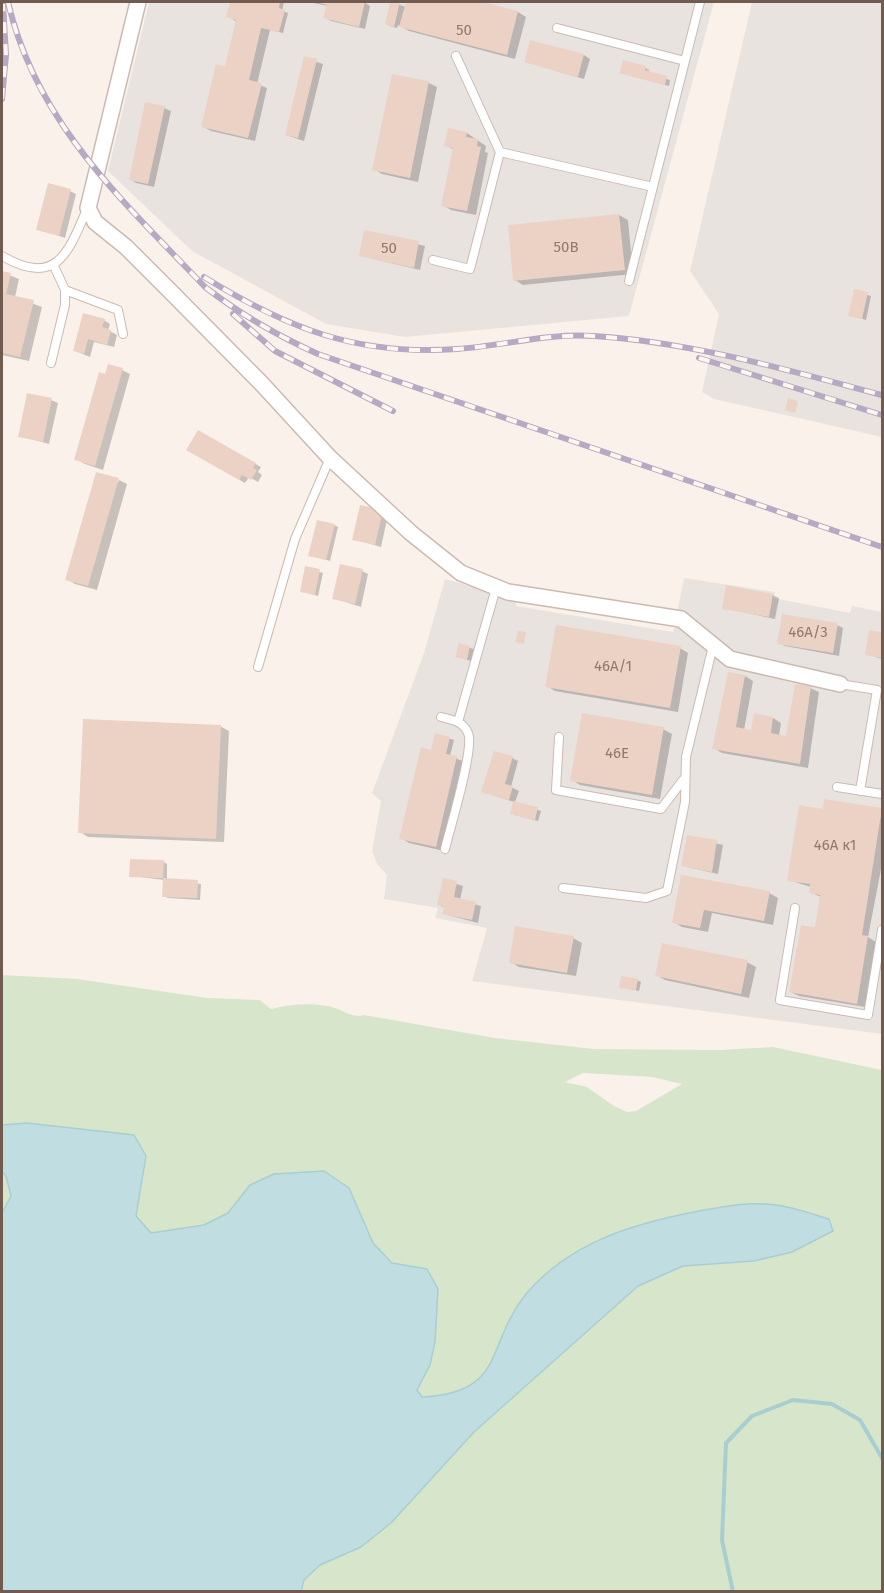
<!DOCTYPE html>
<meta charset="utf-8">
<style>
body{margin:0}
#map{position:relative;width:884px;height:1593px;overflow:hidden;background:#faf2ea;font-family:"Fira Sans",sans-serif}
canvas{display:block}
.frame{position:absolute;inset:0;border:3px solid #715a50;pointer-events:none}
</style>
<div id="map">
<canvas width="884" height="1593"></canvas>
<div class="frame"></div>
</div>
<script>
const g = document.querySelector('canvas').getContext('2d');
g.lineJoin = 'round';
function fill(path, color) {
  g.fillStyle = color;
  g.fill(path, 'evenodd');
}
function stroke(path, color, width, dash) {
  g.strokeStyle = color;
  g.lineWidth = width;
  g.lineCap = dash ? 'butt' : 'round';
  g.setLineDash(dash || []);
  g.stroke(path);
}
function write(font, color, halo, rows, align = 'center') {
  g.font = font + ' "Fira Sans",sans-serif';
  g.lineWidth = 4.5;
  g.setLineDash([]);
  g.textBaseline = 'middle';
  g.strokeStyle = halo;
  g.fillStyle = color;
  for (const [text, x, y, turn = 0] of rows) {
    g.save();
    g.translate(x, y);
    g.rotate((+turn || 0) * Math.PI / 180);
    g.textAlign = isNaN(turn) ? turn : align;
    if (halo) g.strokeText(text, 0, 0);
    g.fillText(text, 0, 0);
    g.restore();
  }
}
const industrial = new Path2D(`
 M149,2H714L629,316L405,337L326,324L192,251L108,171Z
 M752,2H882V437L714,399L702,392L719,314L690,271Z
 M684,578L775,592L774,598L850,613L852,606L882,612V1034L472,981L487,928L435,918L438,908L384,899L387,875L377,864L372,851L381,801L372,793L424,653L445,579L517,599L516,606L673,632Z`);
const green = new Path2D(`
 M2,975L77,979L208,998L260,1000L271,1009C290,1004 308,1003 328,1006C340,1008 352,1019 364,1015L495,1038L594,1049L720,1050L773,1047L882,1070V1591H301L304,1580L320,1565L361,1547L474,1432L638,1286L683,1266L754,1261L829,1219L510,1319C489,1370 483,1394 421,1398L417,1390L430,1365L427,1269L393,1263L373,1243L349,1188L250,1185L228,1213L203,1225L151,1233L136,1216L145,1156L91,1131L27,1123L2,1125ZM583,1073L652,1077L682,1084L636,1111L627,1112L614,1106L587,1087L565,1082Z
 M2,1172L6,1176L11,1196L2,1213Z`);
const water = new Path2D(`
 M27,1123L134,1135L146,1156L136,1216L151,1233L204,1225L228,1213L250,1185L274,1174L324,1171L349,1188L373,1243L392,1263L427,1269L438,1289L435,1342L430,1365L417,1390L422,1397C507,1393 485,1344 526,1294C569,1243 632,1224 694,1212C721,1207 749,1201 776,1205C793,1207 812,1214 829,1219L833,1231L792,1252L754,1261L683,1266L638,1286L474,1432L391,1523L361,1547L320,1565L304,1580L301,1591H2V1213L11,1196L6,1176L2,1172V1125Z`);
const shadow = new Path2D(`
 M231,2H284L282,11L288,13L283,33L270,30L257,84L267,88L255,141L211,131L202,126L226,68L237,22L228,16Z
 M309,2H364L370,6L365,29L331,21L325,17L328,6Z
 M392,2L406,7L407,2H477L518,12L526,17L515,59L409,31L398,25L397,28L390,26L386,24Z
 M584,55L590,59L584,79L526,62Z
 M305,58L323,64L304,141L286,135Z
 M645,68L649,70L648,73L670,80L669,86L621,73Z
 M393,75L429,83L437,87L418,182L382,174L374,169Z
 M164,108L171,111L154,187L136,183L130,179Z
 M467,133L486,146L485,152L488,153L476,215L451,210L443,205L454,150L446,145Z
 M70,191L76,194L65,238L38,229Z
 M619,215L628,220L633,274L523,285L515,280Z
 M366,232L425,246L420,270L361,256Z
 M2,272L19,279L15,297L42,307L29,361L2,355Z
 M855,291L871,296L866,320L850,315Z
 M104,320L110,324L108,330L117,335L114,347L94,342L90,357L75,351Z
 M122,370L130,374L103,470L85,464L76,459L106,375Z
 M51,400L58,403L49,444L20,436Z
 M198,432L261,467L258,472L262,475L258,482L249,477L245,483L188,450Z
 M119,480L127,484L97,590L75,584L67,579Z
 M382,512L388,515L381,547L354,539Z
 M334,525L338,527L330,561L310,555Z
 M306,568L323,573L318,596L301,591Z
 M362,571L368,574L361,607L333,598Z
 M772,595L779,598L775,619L724,608Z
 M837,625L843,628L839,656L785,646L779,643Z
 M871,631L882,633V659L867,654Z
 M460,645L474,649L471,661L457,657Z
 M680,648L688,653L678,712L555,691L547,686Z
 M745,676L753,681L744,730L752,732L755,715L773,718L781,723L779,736L788,737L810,688L819,692L808,768L722,753L714,748Z
 M220,726L229,731L224,842L88,837L80,832Z
 M663,729L672,734L660,799L580,785L572,780Z
 M437,735L454,740L450,756L465,762L444,851L409,843L401,838Z
 M512,758L518,761L511,787L519,791L515,802L541,811L538,821L515,815L514,802L483,792Z
 M826,800L882,810V864L868,937L876,942L865,1007L799,996L791,992L822,930L821,897L810,892L811,887L788,880L824,810Z
 M688,836L723,845L718,874L683,866Z
 M164,862L167,864V880L201,884L200,900L168,898L164,896L165,880L131,876Z
 M682,877L769,893L778,898L773,925L712,913L708,932L682,927L674,922Z
 M444,880L463,886L460,900L481,906L478,923L444,914L445,908L439,905Z
 M573,938L582,943L576,976L519,967L511,962Z
 M747,962L756,967L749,998L665,980L656,975Z
 M637,980L641,982L639,991L621,987Z`);
const stream = new Path2D(`
 M733,1592L722,1540L726,1443L752,1416L793,1400L832,1404L860,1420L882,1458`);
const building = new Path2D(`
 M230,2H280L279,8L285,10L279,32L261,28L249,80L262,83L248,138L201,127L216,64L225,66L236,20L226,17Z
 M316,2H365L359,27L323,18L327,5Z
 M390,2H400L394,27L385,24Z
 M406,2H483L518,11L507,55L399,27Z
 M530,40L584,54L578,77L524,62Z
 M304,56L317,59L298,138L285,135Z
 M623,60L646,66L645,70L667,76L665,85L619,73Z
 M392,74L429,81L410,178L372,170Z
 M145,102L165,106L148,184L129,180Z
 M448,128L467,132L466,137L478,139L477,146L481,147L467,211L441,206L453,148L444,146Z
 M48,183L71,189L59,236L36,230Z
 M619,214L625,270L513,281L508,225Z
 M364,230L419,241L414,268L359,256Z
 M2,271L11,273L6,294L34,300L20,357L2,353Z
 M854,289L868,292L862,319L848,316Z
 M83,313L105,319L102,327L111,330L107,345L88,339L84,354L73,351Z
 M108,364L123,368L95,466L74,460L99,372L105,374Z
 M27,393L52,398L43,442L18,437Z
 M788,398L798,401L795,413L785,410Z
 M198,430L256,463L253,468L257,470L251,480L242,475L239,480L186,450Z
 M96,472L119,478L88,586L65,580Z
 M360,505L383,510L375,545L352,540Z
 M317,520L335,524L326,560L308,556Z
 M340,564L363,569L355,604L332,599Z
 M305,566L320,569L315,595L300,592Z
 M726,585L773,594L769,617L722,609Z
 M782,614L838,623L833,653L777,644Z
 M556,625L681,646L670,708L545,687Z
 M869,630L882,632V658L865,655Z
 M518,631L526,632L524,644L515,642Z
 M459,643L470,646L467,660L455,657Z
 M728,672L745,675L736,727L751,730L754,713L773,717L771,733L786,736L795,684L811,686L800,764L712,749Z
 M582,713L664,727L652,795L570,781Z
 M83,719L221,725L216,839L78,833Z
 M435,733L450,737L446,754L457,756L436,847L399,839L421,747L431,750Z
 M494,751L513,756L505,784L513,786L509,800L481,792Z
 M824,799L882,808L862,935L868,936L857,1004L789,992L801,925L815,927L820,895L809,893L810,884L787,881L799,805L823,809Z
 M513,801L538,807L535,820L510,814Z
 M687,835L717,840L712,872L681,866Z
 M130,859L164,860L163,878L129,877Z
 M681,875L770,891L764,921L704,910L700,928L672,923Z
 M163,878L198,880L197,898L162,897Z
 M443,878L457,881L454,897L476,902L472,920L442,914L444,907L437,905Z
 M515,926L574,936L567,973L509,963Z
 M662,943L748,960L741,994L655,976Z
 M621,976L638,979L636,990L619,988Z`);
const lane = new Path2D(`
 M557,28L685,61
 M456,56L500,152L653,187
 M2,256C56,287 68,254 87,209
 M433,260L470,269L500,152
 M629,281L700,2
 M65,290L118,310L123,334
 M51,363L65,305V290L54,266
 M258,667L295,539L330,458
 M840,684L877,690L860,791
 M441,717C452,720 463,721 468,733C475,747 450,828 445,849
 M458,722L496,588
 M559,737L556,790L661,809L683,780
 M837,787L882,794
 M563,888L646,898L667,891L685,802L686,757L713,646
 M795,908L780,1000L868,1015L882,930`);
const street = new Path2D(`
 M138,2L88,208L95,222L126,247L171,292L261,383L330,458L411,533L461,573L508,592L681,619L730,659L840,684`);
const rail = new Path2D(`
 M8,2C36,123 123,201 205,287C240,314 278,336 318,354L882,547
 M2,99L6,55L3,4
 M204,277C287,328 356,356 457,349C502,346 548,333 593,336C691,342 787,370 882,395
 M233,314L275,351L393,411
 M699,358L882,415`);
const numberNames = [
 ["50",464,31],
 ["50В",566,248],
 ["50",389,249],
 ["46А/3",808,633],
 ["46А/1",613,667],
 ["46Е",617,754],
 ["46А к1",835,846]
];
fill(industrial, '#e9e3df');
fill(green, '#d7e6ca');
fill(water, '#c0dee1');
stroke(water, '#a8ced2', 1.5);
fill(shadow, '#0003');
stroke(stream, '#a8ced2', 4);
fill(building, '#ecd2c5');
stroke(lane, '#cbbab1', 10);
stroke(street, '#cbbab1', 18);
stroke(lane, '#fff', 8);
stroke(street, '#fff', 15);
stroke(rail, '#b5a9c3', 6);
stroke(rail, '#fdf7f0', 4, [11]);
write('15px', '#90786d', null, numberNames);
</script>
